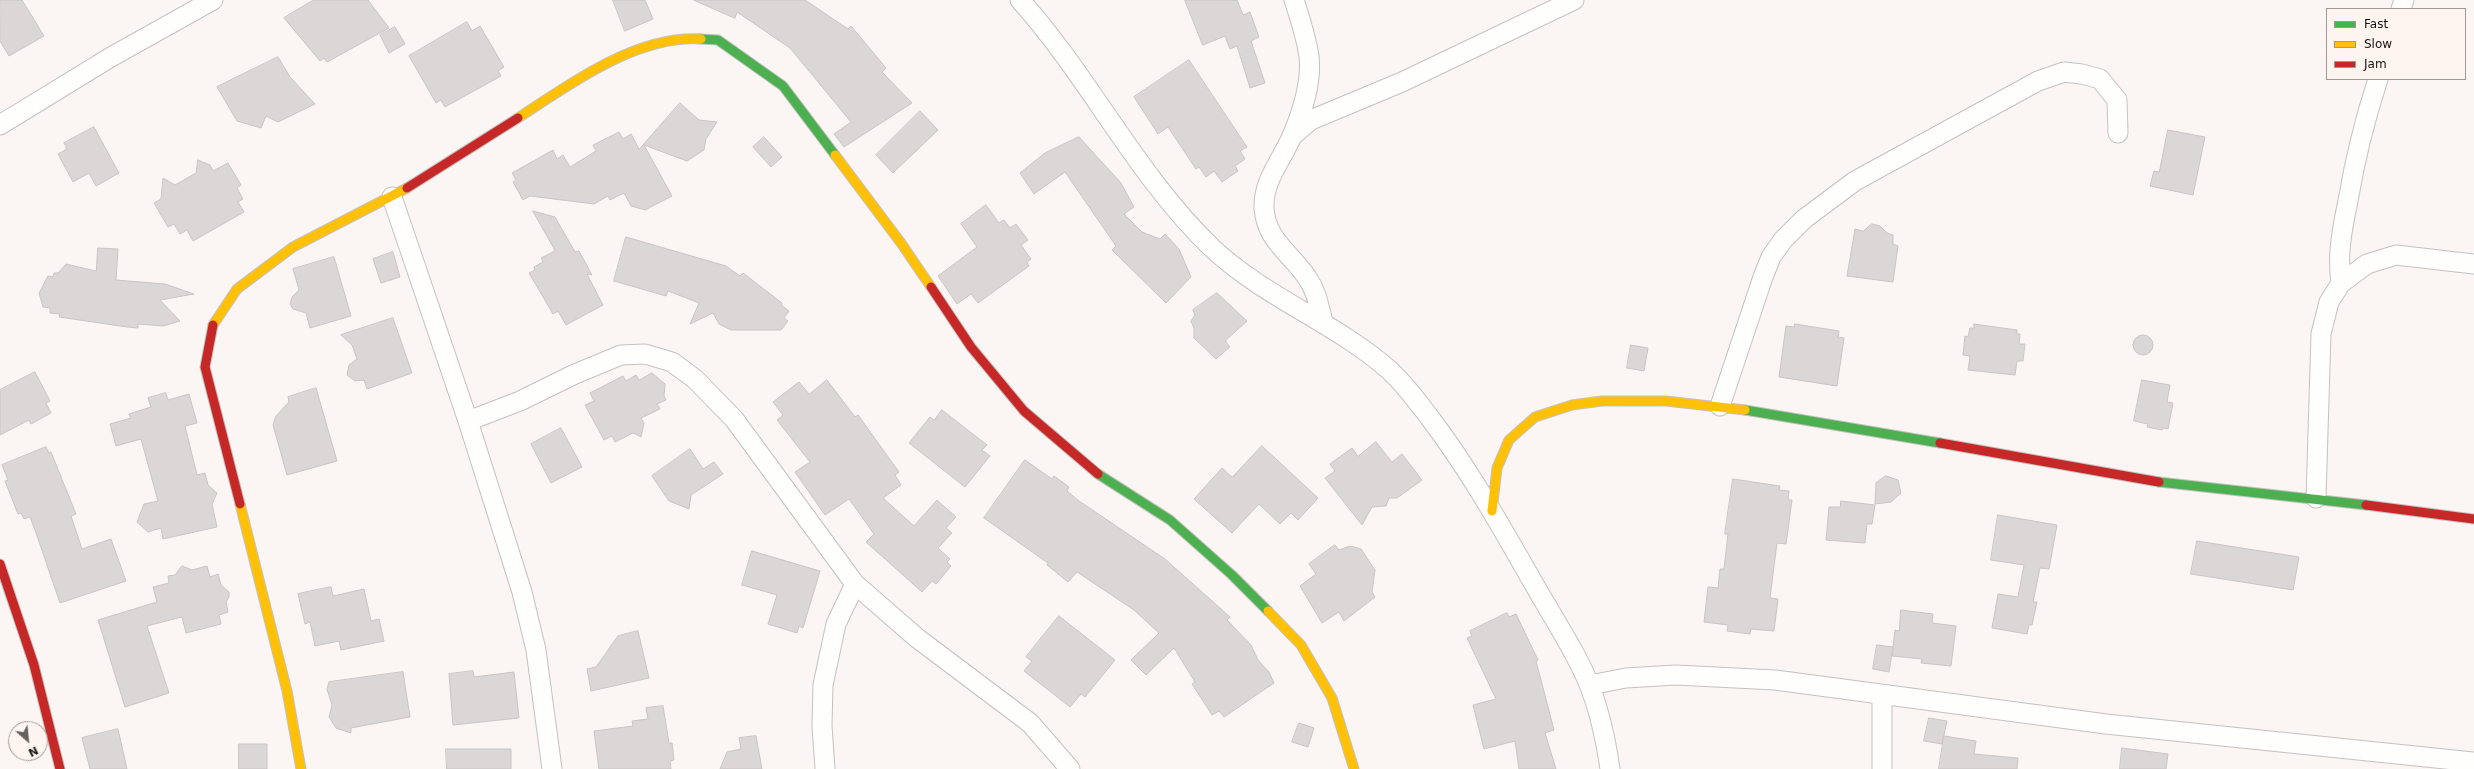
<!DOCTYPE html>
<style>
body{margin:0}
#map{position:relative;width:2474px;height:769px;overflow:hidden;background:#fbf6f4;font-family:"DejaVu Sans",sans-serif}
canvas{display:block}
.legend{position:absolute;left:2326px;top:8px;width:140px;height:72px;box-sizing:border-box;background:#fef5f1;border:1px solid #a09a97;margin:0;padding:5px 7px;list-style:none;font-size:12px;color:#14110f}
.legend li{display:flex;align-items:center;gap:8px;height:20px}
.legend b{width:20px;border:1px solid #a09a97}
.north{position:absolute;left:8px;top:721px;width:40px;height:40px;box-sizing:border-box;background:#fef5f1;border:1px solid #a09a97;border-radius:50%;rotate:153deg;font-size:11px;font-weight:700;line-height:16px;text-align:center;color:#14110f}
.north::after{content:'';display:block;margin:auto;width:14px;height:18px;background:#65615f;clip-path:polygon(50% 0,100% 100%,50% 72%,0 100%)}
</style>
<div id="map">
<canvas width="2474" height="769"></canvas>
<ul class="legend">
<li><b style="height:5px;background:#4caf50"></b>Fast</li>
<li><b style="height:5px;background:#ffc107"></b>Slow</li>
<li><b style="height:5px;background:#c62828"></b>Jam</li>
</ul>
<div class="north">N</div>
</div>
<script>
const g = document.querySelector('canvas').getContext('2d');
g.lineJoin = 'round';
function fill(path, color) {
  g.fillStyle = color;
  g.fill(path, 'evenodd');
}
function stroke(path, color, width, dash) {
  g.strokeStyle = color;
  g.lineWidth = width;
  g.lineCap = dash ? 'butt' : 'round';
  g.setLineDash(dash || []);
  g.stroke(path);
}
const building = new Path2D(`
 M0,0H22L44,36L9,56L0,41Z
 M314,0H368L389,28L327,62L324,58L320,61L284,18Z
 M613,0H645L653,19L625,31Z
 M694,0H805L848,29L851,26L886,68L882,72L912,103L844,147L834,134L851,122L790,48L737,12L735,18Z
 M1185,0H1237L1243,15L1250,12L1259,37L1251,41L1265,83L1250,88L1237,46L1230,49L1225,36L1203,45Z
 M467,22L472,31L480,26L504,67L498,71L501,76L445,107L441,100L436,103L409,56Z
 M395,27L405,44L389,53L380,35Z
 M278,57L290,77L315,104L278,122L266,116L261,128L237,121L217,87Z
 M1189,60L1247,147L1240,151L1245,159L1235,166L1238,171L1222,182L1214,171L1206,177L1199,167L1196,169L1168,127L1158,134L1134,97Z
 M680,103L699,120L717,122L706,139L704,150L687,161L644,145L672,196L645,210L631,206L624,193L610,200L608,196L594,204L530,196L523,200L513,182L516,180L512,173L553,150L557,159L563,155L570,167L596,151L593,145L619,132L623,139L631,134L639,149Z
 M920,111L938,130L893,173L876,155Z
 M94,127L119,173L96,186L89,173L73,182L58,154L67,149L64,143Z
 M2168,130L2205,137L2193,195L2150,186L2154,171L2159,172Z
 M764,137L782,157L771,167L753,147Z
 M1079,137L1121,183L1134,207L1124,214L1142,232L1160,239L1165,234L1179,249L1191,277L1166,303L1112,250L1116,246L1065,172L1034,194L1020,173L1045,153Z
 M198,160L210,165L213,171L228,163L241,185L237,188L243,199L238,202L244,212L193,241L187,230L180,234L174,224L168,227L154,203L161,199L163,178L175,185L196,173Z
 M986,205L999,223L1004,220L1010,228L1016,224L1028,240L1021,245L1031,259L1027,262L1029,266L978,303L971,294L957,304L938,276L977,247L961,224Z
 M533,211L555,217L575,252L579,251L592,275L587,274L603,305L566,325L558,311L553,314L529,273L535,270L534,267L543,262L541,258L555,251Z
 M1872,224L1880,226L1887,233L1893,235V244L1898,246L1893,282L1847,276L1855,229L1863,231Z
 M626,237L726,266L740,276L743,273L782,303L781,305L789,311L784,318L788,321L781,330H731L719,324L713,313L690,324L699,303L668,291L666,296L614,281Z
 M98,248L118,249L116,280L165,284L194,294L160,300L180,321L163,326L138,324V328L127,327L59,317L60,314L50,313V308L43,307L39,293L48,276L53,277L54,273H58L66,264L96,271Z
 M393,252L400,277L381,283L373,259Z
 M334,257L351,316L310,328L306,313L293,309L290,304L292,297L299,290L293,269Z
 M1217,293L1247,321L1225,341L1230,347L1216,359L1194,338V328L1191,321L1195,315L1193,310Z
 M393,318L412,373L367,389L364,380L355,381L347,375L349,365L357,359L352,345L341,335Z
 M1795,324L1839,331L1838,337L1844,338L1837,386L1779,377L1786,326L1794,327Z
 M1974,324L2017,330V334H2020L2019,344H2025L2023,361H2017L2015,375L1968,370L1970,356L1963,355L1965,336L1968,337L1970,328H1974Z
 M2133 345a10 10 0 1 1 20 0a10 10 0 1 1-20 0Z
 M1631,345L1648,348L1644,371L1627,368Z
 M35,372L50,401L46,403L51,413L31,424L29,420L0,435V390Z
 M652,373L665,384L664,396L666,400L657,404L660,409L641,418L644,423L641,437L633,433L615,442L612,436L604,440L585,405L594,401L590,393L623,376L626,381L636,375L639,380Z
 M827,380L855,417L858,415L899,472L895,475L901,485L883,498L914,526L937,500L956,517L946,528L952,533L938,548L950,559L947,562L951,566L936,584L932,581L922,592L866,542L874,534L849,499L825,515L795,472L810,462L777,420L783,415L773,402L799,382L809,394Z
 M2142,380L2170,385L2167,402L2173,403L2168,429L2163,428L2162,430L2147,427L2148,424L2134,421Z
 M316,388L337,461L287,475L273,425L276,416L289,402L288,397Z
 M166,393L168,400L189,394L197,423L185,426L197,475L205,473L208,485L217,493L212,504L217,527L163,539L161,528L148,532L137,522L144,504L158,501L141,439L116,446L110,424L131,418L129,414L151,407L148,398Z
 M942,410L987,445L982,450L990,456L965,487L909,443L930,417L934,420Z
 M561,428L582,467L551,483L531,444Z
 M1376,442L1392,462L1402,454L1422,480L1397,498H1389L1386,506L1372,507L1362,525L1325,478L1335,471L1330,464L1352,448L1358,456Z
 M1262,446L1318,498L1298,520L1291,513L1280,524L1259,504L1232,533L1194,499L1222,468L1232,477Z
 M46,447L49,453L51,452L76,514L71,516L82,549L111,539L126,581L60,603L35,530L30,517L24,519L21,513L18,514L5,481L8,480L2,465Z
 M690,449L703,469L714,462L723,474L691,495L689,509L669,501L652,476Z
 M1025,460L1052,479L1054,476L1069,487L1067,491L1079,501L1165,559L1230,617L1227,620L1251,645L1258,660L1269,672L1274,683L1224,717L1219,711L1212,715L1192,684L1195,682L1174,648L1146,675L1131,660L1159,633L1134,610L1077,572L1068,582L1047,565L1048,563L984,518Z
 M1886,476L1898,480L1901,493L1891,502L1875,504L1876,483Z
 M1733,479L1780,486L1779,490L1789,491L1788,500H1792L1786,544L1777,543L1770,598L1778,599L1774,631L1751,629L1750,634L1727,631L1728,625L1704,622L1708,587L1718,588L1720,569H1724L1728,534H1725Z
 M1841,501L1875,505L1872,524H1867L1865,543L1826,540L1829,507H1840Z
 M1998,515L2057,525L2049,569L2040,568L2033,602H2037L2032,625H2029L2027,634L1992,628L1998,594L2018,597L2024,565L1991,560Z
 M2197,541L2299,557L2293,590L2191,574Z
 M1335,545L1339,550L1350,546L1361,549L1375,570L1372,592L1375,597L1344,621L1339,612L1322,623L1300,586L1316,574L1309,564Z
 M752,551L820,571L803,628L799,626L797,633L768,624L777,595L742,585Z
 M182,566L192,570L207,566L210,577L218,574L221,585L229,592V597L226,602L228,612L219,615L221,624L186,633L182,617L147,626L169,693L125,707L98,620L157,602L153,587L169,583L168,576L175,575Z
 M331,587L333,596L364,589L371,621L379,619L384,641L341,650L339,641L315,646L310,622L305,624L298,594Z
 M1901,610L1933,614L1932,623L1956,626L1951,666L1921,663L1922,659L1892,656L1895,630L1899,631Z
 M1507,613L1509,617L1516,614L1538,660L1536,661L1554,730L1545,733L1556,769H1519L1515,741L1484,749L1473,705L1496,699L1467,638L1472,636L1470,631Z
 M1059,616L1115,660L1085,697L1081,694L1070,707L1024,671L1032,661L1026,657Z
 M638,631L649,678L591,691L587,669L596,667L618,636Z
 M1877,645L1893,647L1889,672L1873,669Z
 M473,671L474,677L514,672L519,718L453,725L449,674Z
 M403,672L410,717L351,728V733L336,728L329,717L332,705L327,689L329,682Z
 M663,706L669,743H672L674,760L670,761L671,769H599L594,731L633,726L632,721L648,719L646,708Z
 M1929,718L1947,721L1942,744L1924,741Z
 M1299,723L1314,728L1308,747L1292,742Z
 M118,729L127,769H90L82,738Z
 M756,736L762,769H720L727,752L741,749L739,738Z
 M1944,736L1976,741L1974,754L2018,758L2017,769H1939Z
 M239,744H267V769H239Z
 M2122,748L2168,754L2166,769H2120Z
 M446,749H511V769H447Z`);
const street = new Path2D(`
 M1020,0C1090,78 1136,175 1212,248C1264,297 1334,322 1388,369C1404,383 1417,401 1430,418C1471,472 1504,532 1538,591C1554,619 1579,657 1590,687C1600,713 1606,741 1610,769
 M1294,0C1300,18 1306,37 1309,56C1312,81 1302,113 1292,136C1282,160 1263,180 1264,208C1266,241 1292,254 1308,279C1317,292 1319,307 1323,322
 M2401,9L2404,0
 M0,125L111,57L213,0
 M1292,136L1311,120L1402,82L1574,0
 M392,197L468,421L522,592L536,650L552,769
 M2341,283C2337,255 2342,229 2348,201C2355,159 2365,119 2378,79
 M1720,406L1763,277L1771,257L1783,240L1804,219L1855,181L2038,81L2064,72L2082,74L2100,79L2117,100L2118,133
 M468,421L520,401L575,374L621,355L645,354L672,362L695,379L734,419L855,584L917,638L1030,723L1070,769
 M2316,498L2321,334L2329,302L2341,283L2367,264L2396,255L2474,264
 M1590,685L1626,678L1676,675L1775,680L2106,724L2474,762
 M825,769L822,726L823,685L836,624L855,584
 M1882,769V695`);
const fast = new Path2D(`
 M701,39L718,40L783,86L835,155
 M1745,410L1940,443
 M1098,474L1170,520L1232,575L1268,611
 M2159,482L2366,505`);
const slow = new Path2D(`
 M518,118C570,84 636,35 701,39
 M835,155L901,243L931,287
 M213,325L237,289L293,247L407,188
 M240,504L287,691L301,769
 M1492,511L1497,468L1509,440L1535,417L1572,405L1602,401H1666L1745,410
 M1268,611L1301,645L1332,698L1354,769`);
const jam = new Path2D(`
 M407,188L518,118
 M931,287L971,347L1024,411L1098,474
 M213,325L205,367L240,504
 M1940,443L2159,482
 M2366,505L2474,519
 M0,564L34,665L60,769`);
fill(building, '#dbd7d6');
stroke(building, '#cac5c4', 1);
stroke(street, '#c5c1bf', 21);
stroke(fast, '#c5c1bf', 11);
stroke(slow, '#c5c1bf', 11);
stroke(jam, '#c5c1bf', 11);
stroke(street, '#fefefd', 19);
stroke(fast, '#4caf50', 9);
stroke(slow, '#ffc107', 9);
stroke(jam, '#c62828', 9);
</script>
